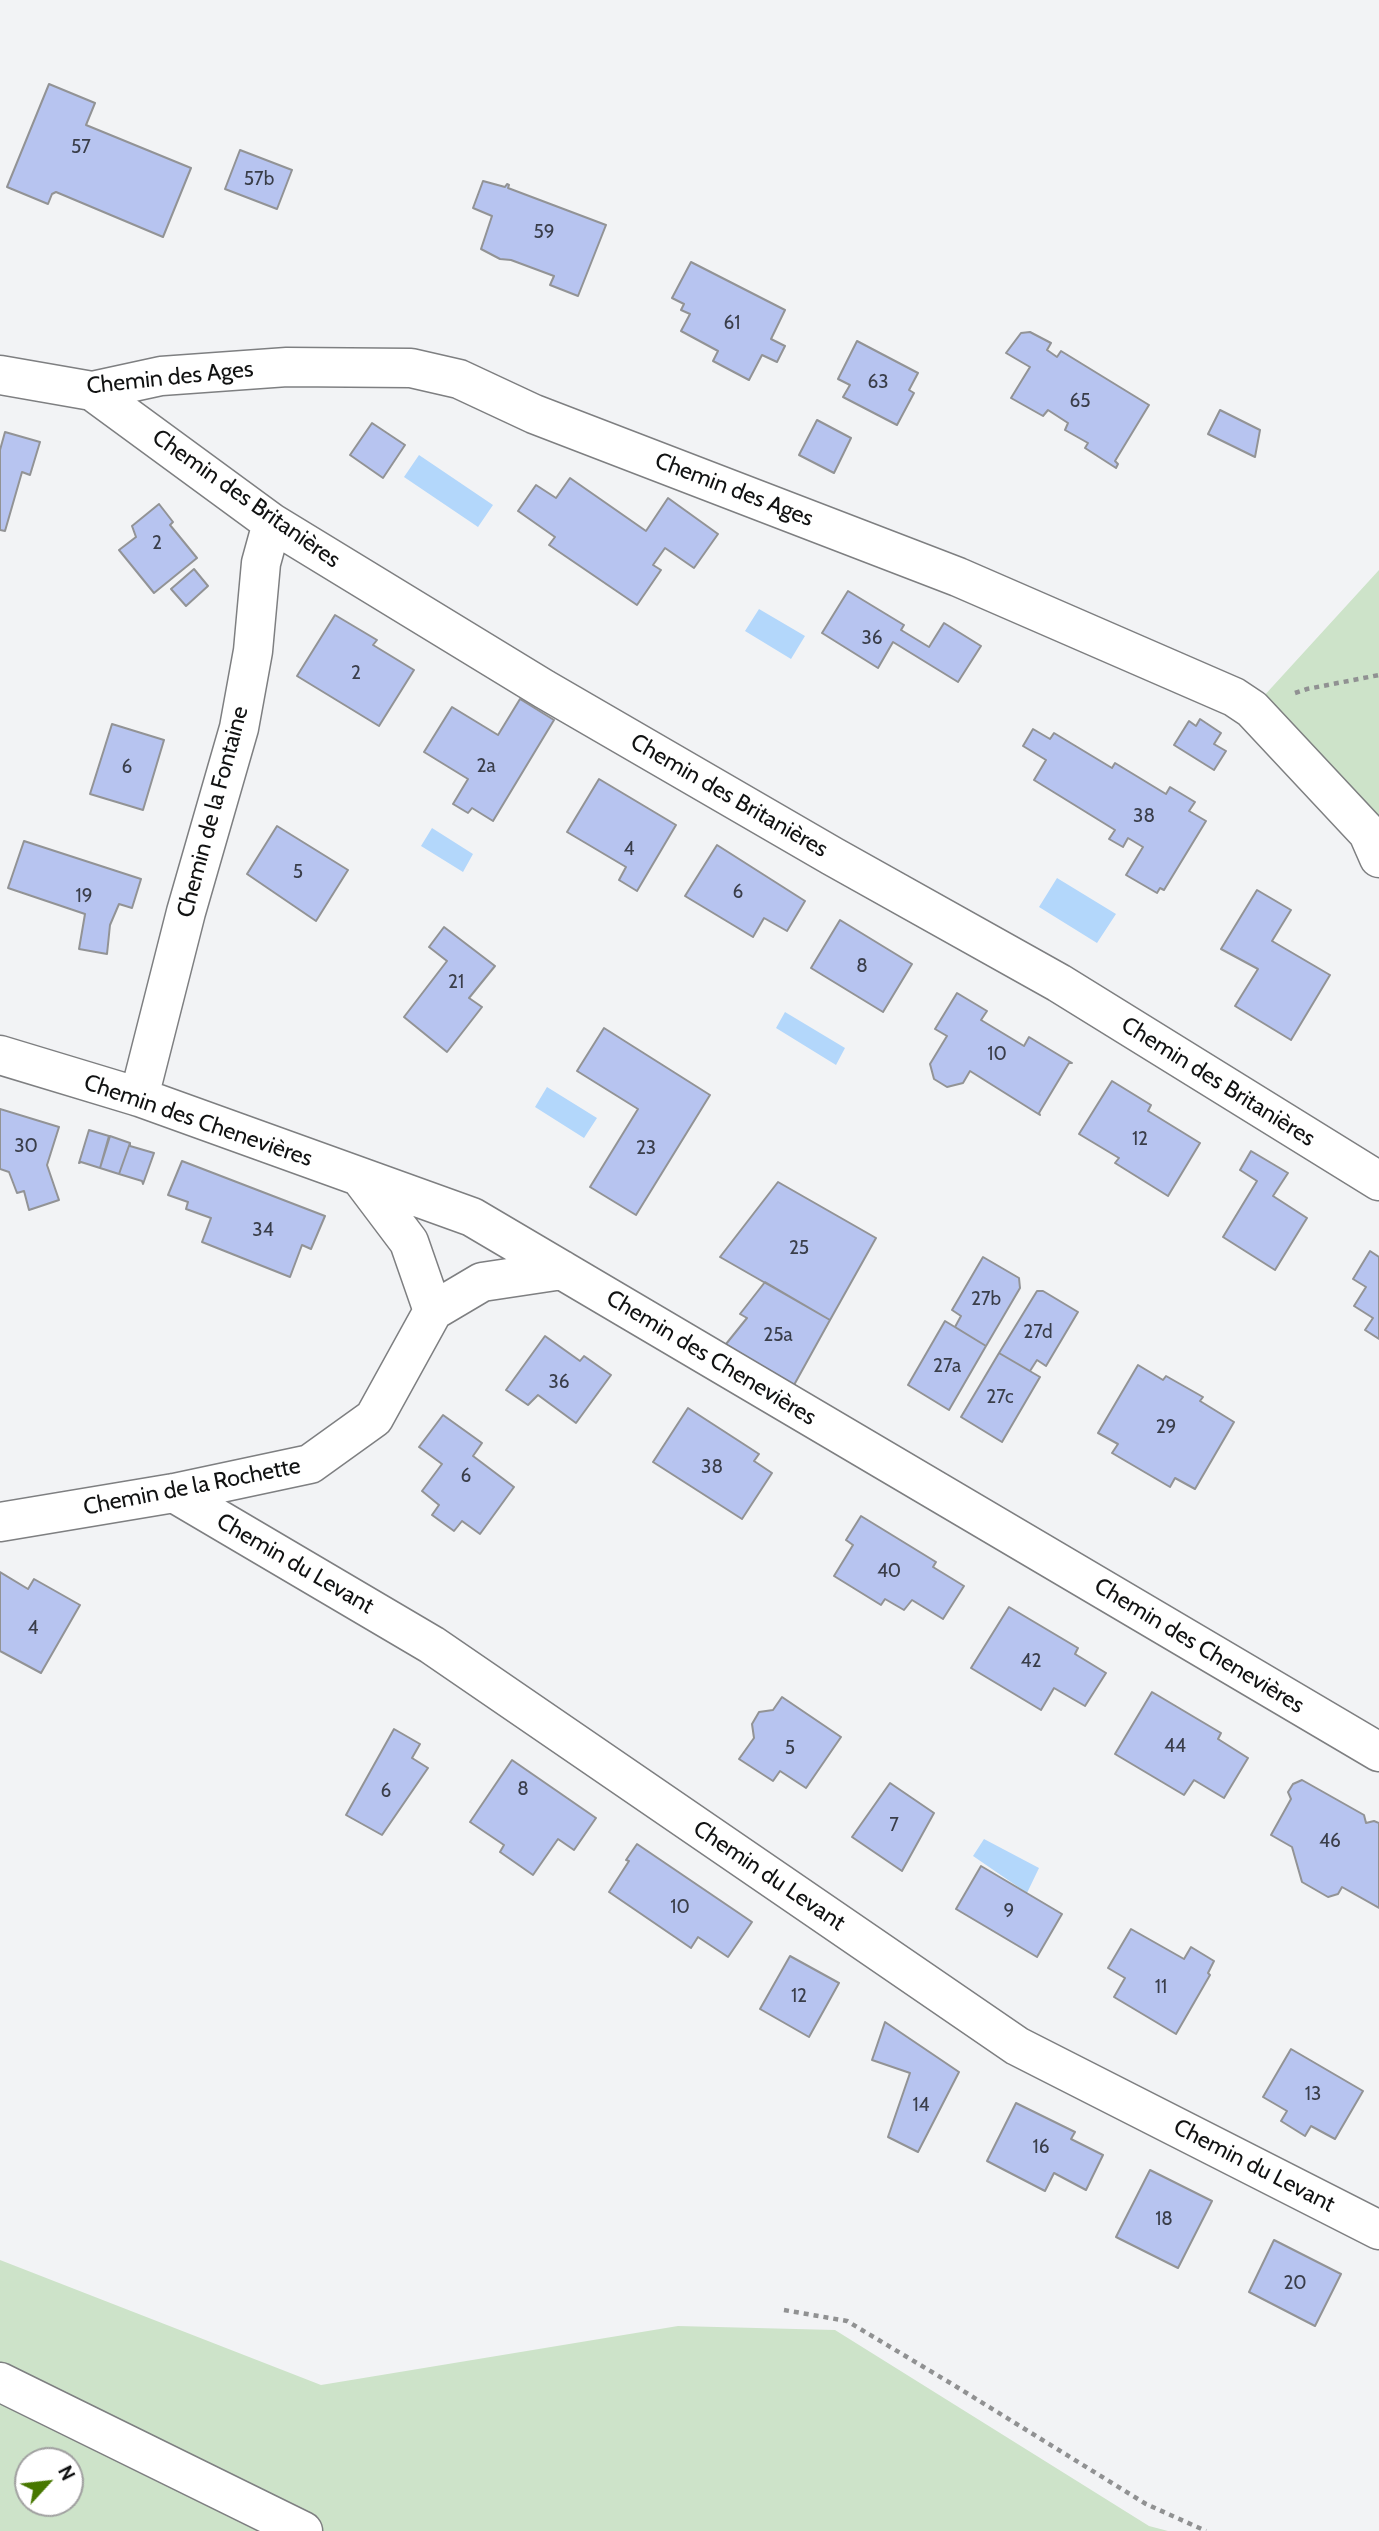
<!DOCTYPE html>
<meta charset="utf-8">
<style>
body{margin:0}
#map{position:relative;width:1379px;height:2531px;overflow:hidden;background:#f2f3f5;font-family:Cabin,sans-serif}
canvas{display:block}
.north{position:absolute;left:14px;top:2447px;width:70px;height:70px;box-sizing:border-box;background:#fff;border:2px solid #a0a0a0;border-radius:50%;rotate:63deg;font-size:19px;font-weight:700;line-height:28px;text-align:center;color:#111212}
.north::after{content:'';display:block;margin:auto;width:24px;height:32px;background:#477700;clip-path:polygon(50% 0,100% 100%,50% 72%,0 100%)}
</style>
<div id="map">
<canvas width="1379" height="2531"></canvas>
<div class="north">N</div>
</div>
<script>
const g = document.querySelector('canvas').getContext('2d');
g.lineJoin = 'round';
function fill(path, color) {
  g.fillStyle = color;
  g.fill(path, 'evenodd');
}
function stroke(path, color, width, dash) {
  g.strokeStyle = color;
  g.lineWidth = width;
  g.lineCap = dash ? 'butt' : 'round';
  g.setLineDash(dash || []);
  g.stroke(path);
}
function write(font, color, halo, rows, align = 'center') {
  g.font = font + ' Cabin,sans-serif';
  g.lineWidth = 5;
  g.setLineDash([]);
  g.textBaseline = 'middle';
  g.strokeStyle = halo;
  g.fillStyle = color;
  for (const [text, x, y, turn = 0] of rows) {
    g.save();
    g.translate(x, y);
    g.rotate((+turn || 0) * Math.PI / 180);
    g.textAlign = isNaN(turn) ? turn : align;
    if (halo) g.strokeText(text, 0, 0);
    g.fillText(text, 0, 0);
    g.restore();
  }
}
const green = new Path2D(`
 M1379,570V858L1252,709Z
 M0,2260L321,2385L678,2326L835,2330L1149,2526L1168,2531H0ZM28,2461H70V2503H28Z`);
const water = new Path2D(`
 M419,455L493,505L478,527L404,477Z
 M759,609L805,636L791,659L745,631Z
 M432,828L473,854L463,872L421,846Z
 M1057,878L1116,914L1097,943L1039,907Z
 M785,1012L845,1048L836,1065L776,1028Z
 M547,1087L597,1118L584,1138L535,1107Z
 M984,1839L1039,1868L1027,1893L973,1856Z`);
const building = new Path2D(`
 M49,84L95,103L86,125L191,168L163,237L56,192L52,194L48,204L7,187Z
 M240,150L292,170L277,209L225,189Z
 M483,181L505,187L507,184L509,185L508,188L606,225L578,296L550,285L554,276L511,260L500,259L481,249L492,216L473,208Z
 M691,262L785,310L771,339L785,346L777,362L762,355L749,380L713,361L718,351L681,331L690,314L681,310L684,304L672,298Z
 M1030,332L1051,343L1047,350L1057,357L1061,351L1149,405L1115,461L1118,464L1116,468L1085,448L1088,443L1065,430L1068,423L1048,410L1043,416L1011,398L1030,367L1006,353L1021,333Z
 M857,341L918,373L909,390L914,393L897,425L843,397L850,385L838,379Z
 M1220,410L1260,430L1255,457L1208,434Z
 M817,420L851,438L834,473L799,455Z
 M372,423L405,445L383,478L350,455Z
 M5,432L40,442L30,475L22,472L5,531L0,530V450Z
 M570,478L646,531L668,498L718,534L694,568L665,548L653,565L661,570L637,605L549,545L555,537L518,511L536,485L556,498Z
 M159,504L173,522L170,525L197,558L154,593L119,550L136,537L132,526Z
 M194,569L208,586L186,606L171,589Z
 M848,591L904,625L901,630L929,647L944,623L981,646L958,682L893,642L878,668L822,633Z
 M335,615L377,640L373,645L414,670L379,726L297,676Z
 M520,699L554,720L493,821L472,808L468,813L453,804L468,779L424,752L452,707L498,735Z
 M1200,719L1221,733L1214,744L1226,751L1214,770L1174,745L1189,721L1196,726Z
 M112,724L164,740L143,810L90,794Z
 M1033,729L1050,739L1054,733L1112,768L1115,763L1166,794L1170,787L1195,802L1189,811L1206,821L1164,890L1160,888L1157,893L1126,875L1143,847L1128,838L1123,847L1109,839L1115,830L1034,780L1046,760L1023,746Z
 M599,779L676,825L637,891L619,880L626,867L567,832Z
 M277,826L348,870L316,921L247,874Z
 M24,841L141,879L132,908L119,904L110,925L107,954L79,949L85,914L8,888Z
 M717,845L805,901L787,931L764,918L753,937L685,896Z
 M1257,890L1291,910L1272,941L1330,975L1291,1040L1235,1006L1258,969L1221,949Z
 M840,920L912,964L883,1012L811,968Z
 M444,927L495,966L469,998L482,1007L447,1052L404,1017L447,961L429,947Z
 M957,993L987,1011L981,1020L1024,1046L1029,1037L1072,1063H1069L1039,1113L1040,1115L970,1071L963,1083L947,1087L934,1079L930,1064L947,1036L935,1029Z
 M604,1028L710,1095L636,1215L590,1187L638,1109L577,1071Z
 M1112,1081L1151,1105L1148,1111L1200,1143L1168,1196L1115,1163L1119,1158L1079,1134Z
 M0,1109L59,1127L47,1165L59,1200L29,1210L24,1191L17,1193L9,1172L0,1169Z
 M89,1130L109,1136L100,1168L81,1162L79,1163Z
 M110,1136L130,1143L119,1174L100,1168Z
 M130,1143V1146L154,1153L143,1184L142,1181L119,1174Z
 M1251,1151L1288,1173L1273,1196L1307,1218L1275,1270L1223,1237L1257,1181L1240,1170Z
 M182,1161L325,1216L311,1249L302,1245L290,1277L202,1242L211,1218L186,1209L188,1202L168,1195Z
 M778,1182L876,1238L830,1320L720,1257Z
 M1370,1251L1379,1257V1339L1365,1330L1373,1318L1354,1306L1366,1287L1353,1279Z
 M983,1257L1019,1278L1020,1288L986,1346L955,1327L961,1316L952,1310Z
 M765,1282L830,1320L794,1385L722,1349L747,1318L740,1314Z
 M1037,1291H1043L1078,1312L1046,1366L1037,1360L1030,1371L999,1353Z
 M945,1321L986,1346L949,1410L908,1385Z
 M545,1336L580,1361L584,1356L611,1375L576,1423L538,1395L528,1405L506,1390Z
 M999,1353L1040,1377L1002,1442L961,1417Z
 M1138,1365L1163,1380L1166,1376L1203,1397L1200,1401L1234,1422L1195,1489L1175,1478L1170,1487L1112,1453L1118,1444L1098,1433Z
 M688,1408L759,1454L754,1461L772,1473L742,1519L653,1462Z
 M443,1415L482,1443L473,1456L514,1487L480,1534L462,1521L454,1531L432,1515L439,1505L422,1491L442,1464L419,1447Z
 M861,1516L936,1562L933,1567L964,1586L943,1619L912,1600L904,1610L885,1599L881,1605L834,1576L853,1545L846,1540Z
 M0,1572L28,1589L34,1579L80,1605L41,1673L0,1651Z
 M1009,1607L1078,1648L1075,1654L1106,1673L1085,1706L1054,1688L1041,1710L971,1668Z
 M1152,1692L1221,1733L1218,1739L1248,1758L1224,1798L1194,1780L1184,1795L1115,1754Z
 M782,1697L841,1737L806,1788L780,1771L773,1781L739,1759L754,1738L752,1724L759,1712L773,1710Z
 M394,1729L420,1744L412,1758L428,1768L382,1835L346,1815Z
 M512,1760L596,1818L574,1850L558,1839L533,1875L500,1852L504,1845L470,1822Z
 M1302,1780L1364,1815L1366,1823L1374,1821L1379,1823V1908L1342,1887L1338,1894L1328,1897L1302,1882L1292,1847L1271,1835L1291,1799L1288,1792L1293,1784Z
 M890,1783L934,1813L902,1871L852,1837Z
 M637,1844L752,1922L728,1957L698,1937L691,1948L609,1892L629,1861L626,1860Z
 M981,1866L1062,1914L1037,1957L956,1909Z
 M1131,1929L1184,1959L1191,1947L1214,1961L1208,1973L1210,1975L1176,2034L1114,1997L1125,1978L1108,1968Z
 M790,1956L839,1983L809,2037L760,2009Z
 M885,2022L959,2072L918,2152L888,2137L910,2073L872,2060Z
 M1291,2049L1363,2091L1335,2139L1311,2126L1305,2136L1281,2121L1287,2111L1263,2097Z
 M1016,2103L1075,2132L1071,2139L1103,2155L1086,2190L1054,2173L1045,2191L987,2161Z
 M1150,2170L1212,2201L1178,2268L1116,2237Z
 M1274,2240L1341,2274L1315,2326L1249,2292Z`);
const path = new Path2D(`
 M1295,693L1307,689L1379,675
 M784,2310L847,2321L952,2384L1146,2504L1206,2531`);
const minor = new Path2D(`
 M0,375L92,391L161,376L287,367L411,368L459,379L534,414L958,577L1234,697L1252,709L1368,833L1379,858
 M92,391L272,523L544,689L832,856L1059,983L1379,1181
 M0,1055L139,1097L472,1217L1379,1752
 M139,1097L186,912L239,728L253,651L261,563L272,523
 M360,1177L409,1242L433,1311
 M174,1493L432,1645L1017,2046L1379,2230
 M0,1522L174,1493L310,1464L374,1418L433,1311L482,1282L562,1270
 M0,2382L303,2531`);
const numberNames = [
 ["57",81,147],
 ["57b",259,179],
 ["59",544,232],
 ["61",732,323],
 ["63",878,382],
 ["65",1080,401],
 ["2",157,543],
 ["36",872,638],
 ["2",356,673],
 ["2a",486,766],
 ["6",127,767],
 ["38",1144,816],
 ["4",629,849],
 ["5",298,872],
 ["6",738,892],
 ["19",84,896],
 ["8",862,966],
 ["21",456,982],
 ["10",997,1054],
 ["12",1140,1139],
 ["30",26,1146],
 ["23",646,1148],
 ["34",263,1230],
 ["25",799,1248],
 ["27b",986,1299],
 ["27d",1038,1332],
 ["25a",778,1335],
 ["27a",947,1366],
 ["36",559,1382],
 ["27c",1000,1397],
 ["29",1166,1427],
 ["38",712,1467],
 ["6",466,1476],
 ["40",889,1571],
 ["4",33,1628],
 ["42",1031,1661],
 ["44",1175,1746],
 ["5",790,1748],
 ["8",523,1789],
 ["6",386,1791],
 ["7",894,1825],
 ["46",1330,1841],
 ["10",680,1907],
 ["9",1009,1911],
 ["11",1161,1987],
 ["12",799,1996],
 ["13",1313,2094],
 ["14",921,2105],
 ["16",1041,2147],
 ["18",1164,2219],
 ["20",1295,2283]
];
const streetNames = [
 ["Chemin des Ages",170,378,-6],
 ["Chemin des Ages",734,490,21],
 ["Chemin des Britanières",246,499,35],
 ["Chemin des Britanières",729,796,30],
 ["Chemin de la Fontaine",213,812,-75],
 ["Chemin des Britanières",1218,1082,32],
 ["Chemin des Chenevières",198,1121,19],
 ["Chemin des Chenevières",711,1358,31],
 ["Chemin de la Rochette",192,1487,-11],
 ["Chemin du Levant",295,1564,30],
 ["Chemin des Chenevières",1199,1646,31],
 ["Chemin du Levant",769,1876,34],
 ["Chemin du Levant",1254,2166,27]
];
fill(green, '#cde3c9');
fill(water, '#b3d7fb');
fill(building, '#b7c4f0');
stroke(building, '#929395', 2);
stroke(minor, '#7e7f81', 41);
stroke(path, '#909192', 4.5, [5, 5]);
stroke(minor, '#fff', 38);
write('19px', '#3a3e4a', null, numberNames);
write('23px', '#111212', '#fff', streetNames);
</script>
